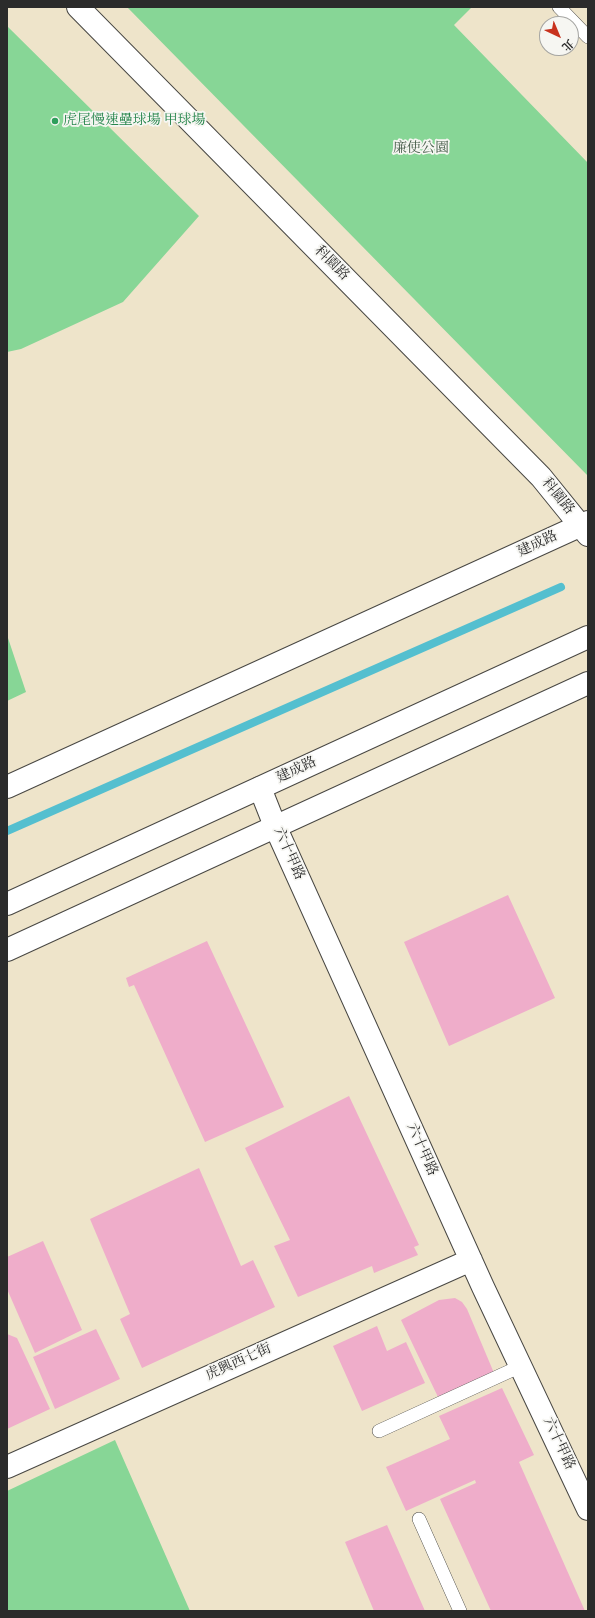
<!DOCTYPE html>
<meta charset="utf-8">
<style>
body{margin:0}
#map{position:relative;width:595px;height:1618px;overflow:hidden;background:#eee4ca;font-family:Vollkorn,"Noto Serif TC",serif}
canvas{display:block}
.frame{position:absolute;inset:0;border:8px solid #2b2b2b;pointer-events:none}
.north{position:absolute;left:539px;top:16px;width:40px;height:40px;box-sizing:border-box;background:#f6f6f2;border:1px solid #a5a5a2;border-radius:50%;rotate:136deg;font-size:11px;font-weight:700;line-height:16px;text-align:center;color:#2b2b2b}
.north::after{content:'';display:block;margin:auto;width:14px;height:18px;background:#c8321e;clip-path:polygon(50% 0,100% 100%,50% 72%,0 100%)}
</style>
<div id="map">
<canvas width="595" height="1618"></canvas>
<div class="frame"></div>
<div class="north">北</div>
</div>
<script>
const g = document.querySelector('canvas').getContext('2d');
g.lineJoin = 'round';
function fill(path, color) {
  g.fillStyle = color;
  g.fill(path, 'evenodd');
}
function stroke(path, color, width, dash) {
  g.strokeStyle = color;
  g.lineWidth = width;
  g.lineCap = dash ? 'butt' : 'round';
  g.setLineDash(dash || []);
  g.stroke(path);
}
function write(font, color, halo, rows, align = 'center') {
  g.font = font + ' Vollkorn,"Noto Serif TC",serif';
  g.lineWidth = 3.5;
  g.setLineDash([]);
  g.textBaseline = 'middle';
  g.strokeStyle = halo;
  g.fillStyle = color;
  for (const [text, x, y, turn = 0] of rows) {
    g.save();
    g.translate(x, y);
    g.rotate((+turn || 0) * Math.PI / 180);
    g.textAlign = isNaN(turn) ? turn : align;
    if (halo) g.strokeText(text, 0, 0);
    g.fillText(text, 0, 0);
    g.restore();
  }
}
const green = new Path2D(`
 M127,7H472L454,25L588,163V476Z
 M7,26L199,216L123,302L21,349L7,352Z
 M7,635L26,692L7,701Z
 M115,1440L190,1611H7V1491Z`);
const stream = new Path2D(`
 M7,831L561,587`);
const building = new Path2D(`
 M508,895L555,998L449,1046L404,942Z
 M207,941L284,1107L205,1142L134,985L129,987L126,978Z
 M349,1096L419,1245L414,1247L418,1255L374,1273L372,1266L298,1297L274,1246L290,1240L245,1148Z
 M199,1168L241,1266L253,1260L275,1307L142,1368L120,1319L130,1314L90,1219Z
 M43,1241L82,1330L35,1353L7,1289V1257Z
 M455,1298L462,1302L467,1309L494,1373L438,1397L401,1320L439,1300Z
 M377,1326L387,1351L406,1342L425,1383L362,1411L333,1346Z
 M96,1329L120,1379L55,1409L33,1357Z
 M7,1334L17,1338L50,1409L7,1429Z
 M502,1388L534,1455L519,1462L585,1611H491L440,1499L476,1483L475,1480L406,1511L386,1467L450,1439L439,1416Z
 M387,1525L425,1611H374L345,1542Z`);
const service = new Path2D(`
 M559,7L588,37
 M379,1431L521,1366
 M419,1519L460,1611`);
const minor = new Path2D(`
 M7,787L588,522
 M260,788L275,826L483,1287L588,1509
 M7,1467L471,1260`);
const tertiary = new Path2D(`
 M78,7L541,477L588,535
 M7,904L588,637
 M7,950L588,683`);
const markers = [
 [55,121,4,"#2e9e5b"]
];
const leisureNames = [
 ["虎尾慢速壘球場 甲球場",63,121]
];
const parkNames = [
 ["廉使公園",421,149]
];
const streetNames = [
 ["科園路",331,264,45],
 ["科園路",557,497,51],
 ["建成路",538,545,-25],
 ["建成路",297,771,-25],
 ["六十甲路",288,854,66],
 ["六十甲路",421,1150,66],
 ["虎興西七街",239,1363,-24],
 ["六十甲路",558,1444,65]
];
fill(green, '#87d696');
stroke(stream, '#54bfcf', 8);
fill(building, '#efadca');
stroke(service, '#484743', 14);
stroke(minor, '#484743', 24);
stroke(tertiary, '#484743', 24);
stroke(service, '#fff', 13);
stroke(minor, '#fff', 22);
stroke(tertiary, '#fff', 22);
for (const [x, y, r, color] of markers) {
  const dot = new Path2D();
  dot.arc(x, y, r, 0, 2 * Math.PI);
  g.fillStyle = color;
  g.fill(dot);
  stroke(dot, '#f6f6f2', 1.5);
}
write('14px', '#27864d', '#f6f6f2', leisureNames, 'left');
write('14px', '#475e4b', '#f6f6f2', parkNames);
write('14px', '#2b2b2b', '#f6f6f2', streetNames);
</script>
